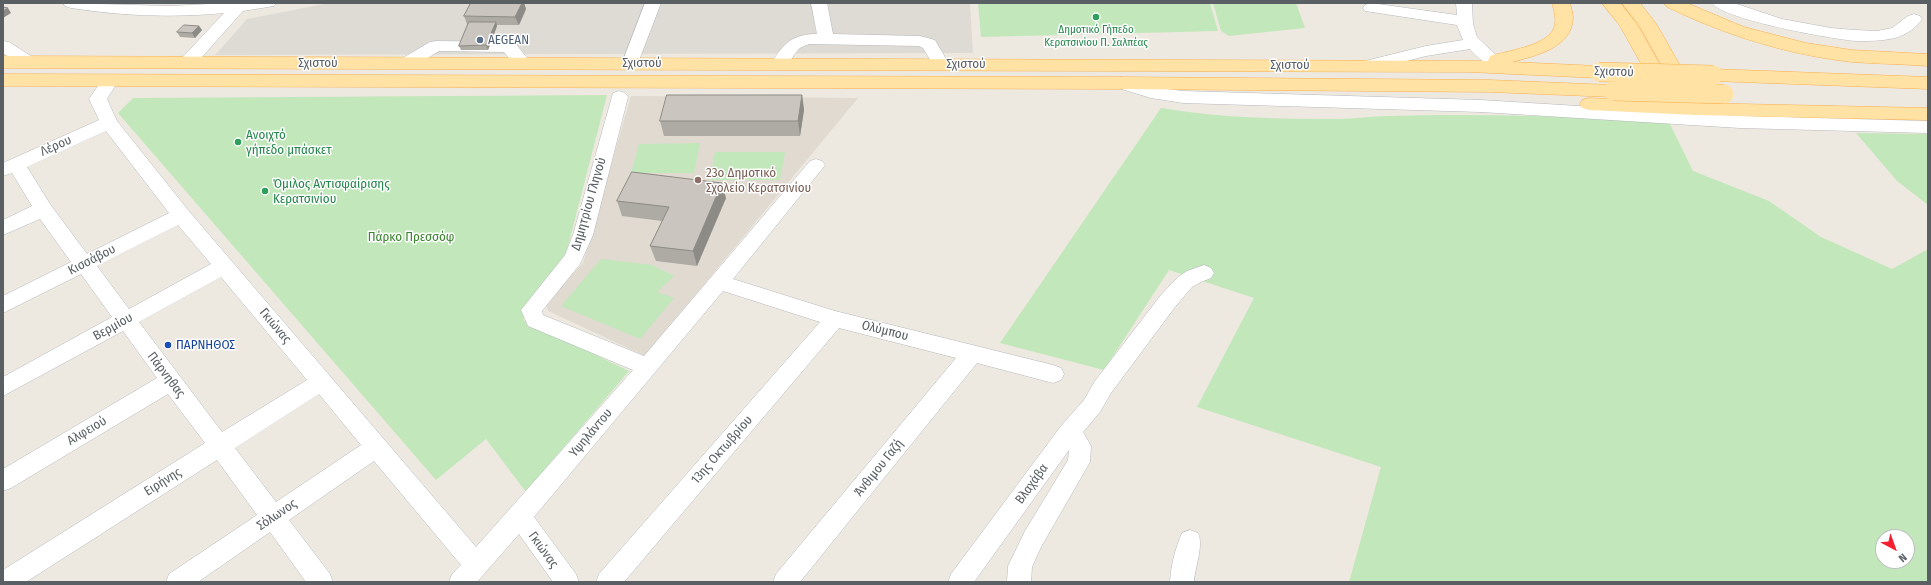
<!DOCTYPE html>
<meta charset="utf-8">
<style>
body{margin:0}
#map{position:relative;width:1931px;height:585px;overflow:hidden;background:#eee9e0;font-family:"Fira Sans Condensed",sans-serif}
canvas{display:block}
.frame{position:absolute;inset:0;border:4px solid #595f63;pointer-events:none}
.north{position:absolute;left:1875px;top:529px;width:40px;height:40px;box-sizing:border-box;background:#fff;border:1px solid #bdbfc1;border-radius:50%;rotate:139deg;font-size:11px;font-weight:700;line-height:16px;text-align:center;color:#595f63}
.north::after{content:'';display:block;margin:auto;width:14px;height:18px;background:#f51f30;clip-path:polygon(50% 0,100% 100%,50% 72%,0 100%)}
</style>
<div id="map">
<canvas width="1931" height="585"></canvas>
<div class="frame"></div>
<div class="north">N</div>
</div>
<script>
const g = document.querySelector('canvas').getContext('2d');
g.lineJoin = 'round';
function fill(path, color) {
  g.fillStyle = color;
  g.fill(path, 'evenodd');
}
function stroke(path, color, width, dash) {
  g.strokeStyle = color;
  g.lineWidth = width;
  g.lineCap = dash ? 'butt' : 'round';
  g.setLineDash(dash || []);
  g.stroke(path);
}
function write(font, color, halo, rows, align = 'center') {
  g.font = font + ' "Fira Sans Condensed",sans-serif';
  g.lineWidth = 3;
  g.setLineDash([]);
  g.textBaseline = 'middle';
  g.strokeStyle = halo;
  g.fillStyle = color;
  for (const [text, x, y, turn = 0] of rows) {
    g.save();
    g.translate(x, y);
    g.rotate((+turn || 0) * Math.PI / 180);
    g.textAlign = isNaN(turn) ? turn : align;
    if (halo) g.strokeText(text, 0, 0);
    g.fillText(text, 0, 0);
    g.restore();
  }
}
const industrial = new Path2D(`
 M329,3H970L973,53L215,55L247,19Z`);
const education = new Path2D(`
 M631,96L858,98L645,356L548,311L545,302L583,263Z`);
const green = new Path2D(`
 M978,3H1210L1218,31L981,37Z
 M1213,3H1296L1305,28L1229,36L1221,31Z
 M607,95L566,254L523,320L629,371L526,492L486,439L436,480L118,113L133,98Z
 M1161,108C1220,118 1279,119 1339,119C1355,119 1371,116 1388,116C1482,113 1575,117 1669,122L1693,171L1769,201L1821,237L1892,269L1928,249V582H1349L1381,467L1197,407L1254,298L1169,270L1104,370L1000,343ZM1883,537H1907V561H1883Z
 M1856,133L1928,134V205L1897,181Z
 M700,143L694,173H631L639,144Z
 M715,152H785L780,180H710Z
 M601,259L652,265L674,276L657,292L674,298L640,339L561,306Z`);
const minor = new Path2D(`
 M63,3L170,6L227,3H276L274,6L243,11L193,67L187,68L181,67L179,63L181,59L224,13C173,18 122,16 71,8L65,6Z
 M645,3H661L638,63L636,67L630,68L624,67L622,63Z
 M811,3H827L833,34L920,36L935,40L949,64L947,68L941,69L935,68L923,48L919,46L809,44C805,46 800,47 798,50C790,59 787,72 773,68L771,64C783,44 792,34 817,34Z
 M1371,3L1457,15L1456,3H1472L1473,24L1477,37L1502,61L1500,65C1488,68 1478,58 1470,49L1426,56L1367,71L1361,70L1359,66L1361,62L1426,46L1463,40L1457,25L1365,11L1363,8L1365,5Z
 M1712,3H1734L1782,19L1831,28L1855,30L1877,31L1892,28L1908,16L1914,14L1920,16L1922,19C1916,28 1906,35 1895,38C1882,41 1869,41 1856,41C1832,39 1724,20 1712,3Z
 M3,41L9,42L34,58L36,62L34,66C22,69 13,60 3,53Z
 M436,41L509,42L515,43L531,63L529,67C517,70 512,61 504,52L439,51L413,67L407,68L401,67L399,63L401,59L430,42Z
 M111,75L117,76L119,80L107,99L117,121L188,210L476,547L633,370L528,326L521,310L565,255L573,235L613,93L619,91L625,93L628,97L593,235L580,264L542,311L543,315L644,356L810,161L816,159L822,161L825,165L822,169L733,279L835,311L1053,365L1061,368L1064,374L1061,380L1053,383L977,363L800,582H773L776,574L956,358L839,328L624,582H596L599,574L820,322L723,291L534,517L576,574L579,582H553L519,534L477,582H449L452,574L461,565L374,461L289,520L330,574L333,582H306L270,532L198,582H166L169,574L257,515L217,460L26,582H3V570L205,443L168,394L11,488L3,491V469L157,378L123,331L3,396V377L112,317L81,274L3,313V296L71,262L40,219L3,235V220L32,206L12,173L3,176V163L99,120L89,99L105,76ZM106,131L169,213L87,254L50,204L27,167ZM178,225L211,264L129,309L97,266ZM221,277L307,380L222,432L139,322ZM319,394L361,445L276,502L235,448Z
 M1121,77L1152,87L1183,91L1481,100L1740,116L1928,121V133L1740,128L1481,112L1183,103L1151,98L1115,87L1113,83L1115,79Z
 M1204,265L1211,268L1214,273L1211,278L1201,282L1192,287L1175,307L1111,393L1100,412L1083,432L1091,446L1090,462L1041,547L1032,567L1031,582H1007L1008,566L1025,531L1068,460L1069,450L974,582H948L951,574L1061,426L1084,400L1095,381L1161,295L1178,277L1187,271Z
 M1190,530L1198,533C1204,545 1195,567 1194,582H1170C1171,565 1175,549 1182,533Z`);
const major = new Path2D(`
 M1552,3H1570C1571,8 1573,13 1573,18C1572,48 1535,56 1512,62L1599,66L1605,68L1608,72L1605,76L1599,78L1469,72L3,68V56L1488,61L1490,56C1506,51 1547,46 1554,28C1557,19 1554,11 1552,3Z
 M1602,3H1620L1637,24L1674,90L1672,94L1665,96L1658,94L1620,26Z
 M1622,3H1640L1657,25L1694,90L1692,94L1685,96L1678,94L1640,27Z
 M1664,3H1687L1744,27L1806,43L1852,50L1928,54V66C1903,64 1877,64 1852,62C1788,55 1725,35 1667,7Z
 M1713,69L1928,77V89L1713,81L1706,79L1704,75L1706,71Z
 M3,74L1121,77L1490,80L1613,85L1620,87L1622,91L1620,95L1613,97L1490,92L1121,89L3,86Z
 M1589,98L1695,103L1928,108V120L1695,115L1589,110L1582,108L1580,104L1582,100Z`);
const majorBridge = new Path2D(`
 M1599,72L1713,75
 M1613,91L1724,94`);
const wall = new Path2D(`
 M471,3H524L526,9L519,25H497V26L488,50H461L459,46L468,24H467L464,16Z
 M199,26L202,30L195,38L180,37L177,32Z
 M802,95L804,110L800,136H664L660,121Z
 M726,198L697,266L656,261L650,246L662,221L622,216L617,201Z`);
const shadedWall = new Path2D(`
 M522,3H524L526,9L519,25L515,17Z
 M8,8L11,13L3,18V11Z
 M496,22L497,26L488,50L486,45Z
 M199,26L202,30L195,38L192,33Z
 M802,95L804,110L800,136L798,121Z
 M722,183L726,198L697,266L693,251Z`);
const building = new Path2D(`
 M471,3H522L515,17L464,16Z
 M3,7L8,8L3,11Z
 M469,22H496L486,45L459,46Z
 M184,25L199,26L192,33L177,32Z
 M667,95H802L798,121H660Z
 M632,172L722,183L693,251L650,246L669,207L617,201Z`);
const markers = [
 [1096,17,4,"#2e9e5b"],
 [480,40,4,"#5c6f8a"],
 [238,142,4,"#2e9e5b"],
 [698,180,4,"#8d6e63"],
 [265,191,4,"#2e9e5b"],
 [168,345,4,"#1a4fb4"]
];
const farLeisurenames = [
 ["Δημοτικό Γήπεδο",1096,30],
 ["Κερατσινίου Π. Σαλπέας",1096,43]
];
const serviceNames = [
 ["AEGEAN",488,40]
];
const streetNames = [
 ["Σχιστού",318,63],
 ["Σχιστού",642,63],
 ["Σχιστού",966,64],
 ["Σχιστού",1290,65],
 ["Σχιστού",1614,72,2],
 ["Λέρου",56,146,-24],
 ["Δημητρίου Γληνού",589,204,-74],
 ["Κισσάβου",92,260,-27],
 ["Γκιώνας",275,326,50],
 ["Βερμίου",113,327,-29],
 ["Ολύμπου",885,331,14],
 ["Πάρνηθας",166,375,53],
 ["Αλφειού",87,431,-31],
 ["Υψηλάντου",591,433,-50],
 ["13ης Οκτωβρίου",722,450,-49],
 ["Άνθιμου Γαζή",879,468,-51],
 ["Ειρήνης",163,482,-32],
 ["Βλαχάβα",1032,484,-54],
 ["Σόλωνος",277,515,-34],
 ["Γκιώνας",543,550,54]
];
const leisureNames = [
 ["Ανοιχτό",246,135],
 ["γήπεδο μπάσκετ",246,150],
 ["Όμιλος Αντισφαίρισης",273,184],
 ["Κερατσινίου",273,199]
];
const educationNames = [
 ["23o Δημοτικό",706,173],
 ["Σχολείο Κερατσινίου",706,188]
];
const parkNames = [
 ["Πάρκο Πρεσσόφ",411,237]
];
const transitNames = [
 ["ΠΑΡΝΗΘΟΣ",176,345]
];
fill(industrial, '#dedbd5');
fill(education, '#e0dad1');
fill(green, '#c2e7ba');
stroke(minor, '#b4b8bc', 1);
stroke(major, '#fbae4c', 1);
fill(minor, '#fff');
fill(major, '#ffe2a4');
stroke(majorBridge, '#fbae4c', 20, []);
stroke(majorBridge, '#ffe2a4', 19);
fill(wall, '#aeaaa4');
fill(shadedWall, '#8d8b86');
fill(building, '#cac6bf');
stroke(building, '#8d8b86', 1);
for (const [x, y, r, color] of markers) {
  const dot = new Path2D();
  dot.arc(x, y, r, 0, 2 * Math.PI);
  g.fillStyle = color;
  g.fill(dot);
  stroke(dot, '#fff', 1.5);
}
write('11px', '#27864d', '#fff', farLeisurenames);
write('13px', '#4e5e75', '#fff', serviceNames, 'left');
write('13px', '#595f63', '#fff', streetNames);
write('13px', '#27864d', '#fff', leisureNames, 'left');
write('13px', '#785e54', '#fff', educationNames, 'left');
write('13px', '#38852e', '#fff', parkNames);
write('13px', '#164399', '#fff', transitNames, 'left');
</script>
